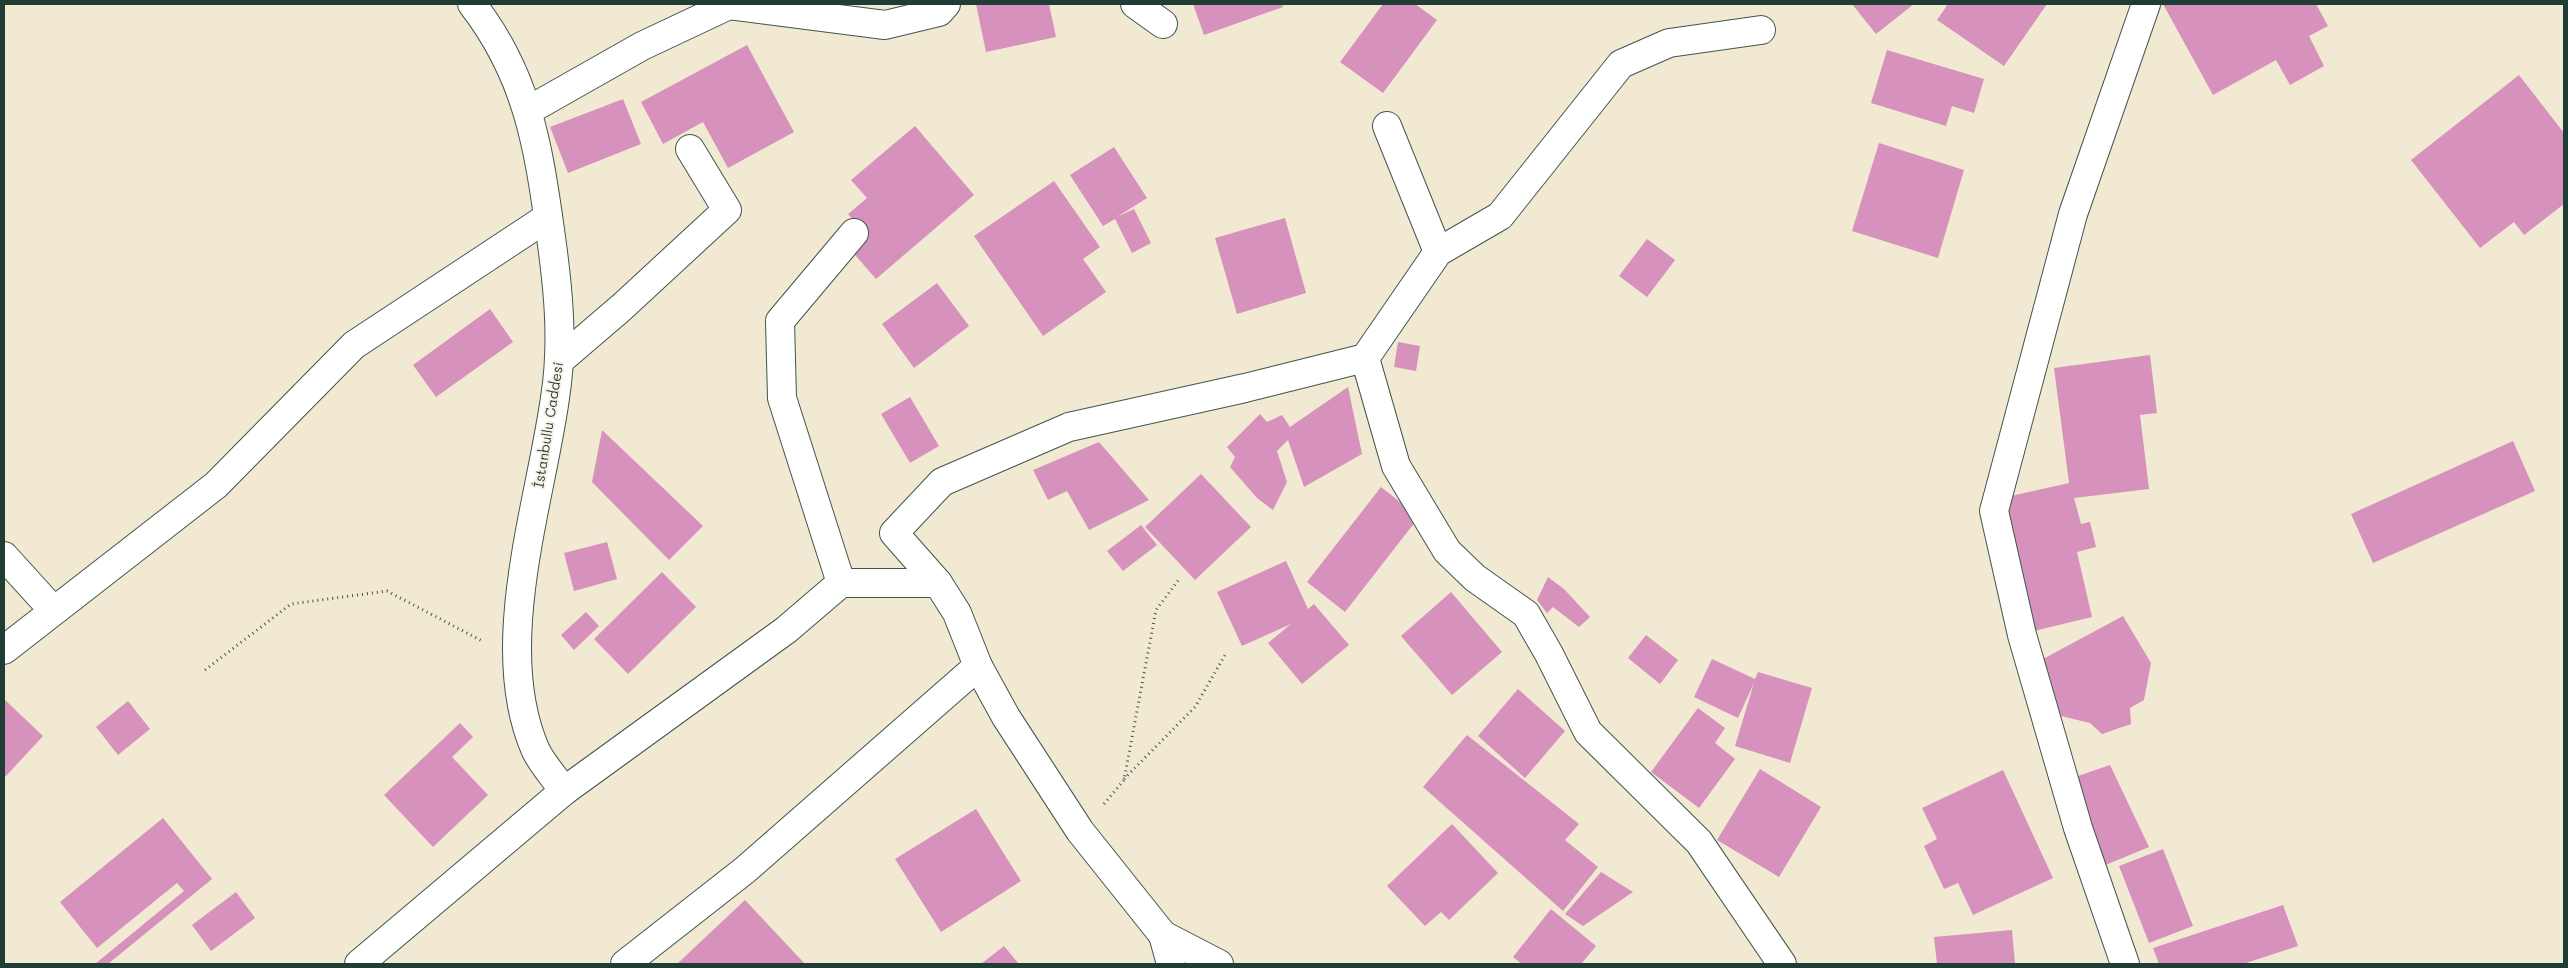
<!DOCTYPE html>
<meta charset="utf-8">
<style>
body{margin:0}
#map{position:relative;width:2568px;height:968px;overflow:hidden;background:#f2e9d2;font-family:Mali,sans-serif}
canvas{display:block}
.frame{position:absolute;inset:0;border:5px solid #1f3d34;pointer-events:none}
</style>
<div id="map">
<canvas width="2568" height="968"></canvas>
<div class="frame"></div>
</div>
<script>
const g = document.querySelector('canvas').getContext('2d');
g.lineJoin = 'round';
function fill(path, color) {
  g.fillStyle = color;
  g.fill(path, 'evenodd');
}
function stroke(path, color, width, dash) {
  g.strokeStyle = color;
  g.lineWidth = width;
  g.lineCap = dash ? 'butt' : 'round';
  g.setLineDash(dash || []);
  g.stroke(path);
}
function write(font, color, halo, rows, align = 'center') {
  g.font = font + ' Mali,sans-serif';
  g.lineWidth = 4;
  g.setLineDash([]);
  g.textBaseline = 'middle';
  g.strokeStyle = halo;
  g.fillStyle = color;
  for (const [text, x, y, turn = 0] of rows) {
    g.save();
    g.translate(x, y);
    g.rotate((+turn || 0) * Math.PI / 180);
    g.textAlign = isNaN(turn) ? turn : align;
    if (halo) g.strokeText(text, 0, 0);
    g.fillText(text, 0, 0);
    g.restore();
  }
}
const building = new Path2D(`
 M976,4H1049L1056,37L986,52Z
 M1193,4H1282L1283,7L1204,35Z
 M1383,4H1415L1437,20L1383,93L1340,62Z
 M1852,4H1914L1876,34Z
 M1948,4H2047L2004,66L1937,20Z
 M2163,4H2316L2328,26L2309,36L2324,66L2290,85L2276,60L2213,95Z
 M747,45L794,132L728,168L703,122L663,144L641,102Z
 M1887,50L1984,79L1974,113L1952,106L1946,126L1871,103Z
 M2519,75L2564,133V204L2524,235L2514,222L2480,248L2411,160Z
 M623,99L641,144L568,173L550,127Z
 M915,126L974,195L876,279L849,248L865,234L848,214L867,198L851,180Z
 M1879,143L1964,170L1938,258L1852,231Z
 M1114,147L1147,198L1117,217L1134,209L1151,243L1132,253L1115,219L1103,226L1070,175Z
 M1054,181L1100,247L1083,259L1106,292L1043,336L974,236Z
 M1285,218L1306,293L1237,314L1215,238Z
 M1647,239L1675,260L1647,297L1619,276Z
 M937,283L969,326L914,368L882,324Z
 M490,309L513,342L436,397L413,365Z
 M1398,342L1420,346L1416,371L1394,367Z
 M2150,355L2157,413L2140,415L2149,489L2074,498L2081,524L2090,522L2096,547L2077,552L2092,617L2034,631L2002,498L2069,483L2054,368Z
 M1348,387L1362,454L1304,487L1288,440L1277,451L1287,482L1273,510L1257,498L1230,467L1235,457L1227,447L1260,414L1267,422L1282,415L1290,427Z
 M910,397L939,446L910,463L881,414Z
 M602,430L703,526L669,560L592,482Z
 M2513,441L2535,491L2373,563L2351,514Z
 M1099,442L1149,500L1089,530L1067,491L1048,500L1033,470Z
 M1201,474L1251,527L1195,580L1145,527Z
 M1381,487L1419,517L1345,612L1307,582Z
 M1141,525L1157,545L1123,571L1107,551Z
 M607,542L617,579L574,591L564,553Z
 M1286,561L1308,609L1314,604L1349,645L1302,684L1268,643L1291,624L1242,646L1217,592Z
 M662,572L696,607L628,674L594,639Z
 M1548,577L1564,589L1590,617L1579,627L1553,607L1547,613L1537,600Z
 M1451,592L1502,652L1452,695L1401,636Z
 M586,612L599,626L574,650L561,635Z
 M2123,616L2151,663L2144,700L2130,708L2131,724L2102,734L2090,723L2061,716L2043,659Z
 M1646,635L1678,660L1660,684L1628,658Z
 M1712,659L1755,679L1758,672L1812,688L1790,763L1735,746L1754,683L1738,718L1694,697Z
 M1518,689L1565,731L1525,778L1478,736Z
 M4,699L43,736L6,776L4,775Z
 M128,701L150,729L118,755L96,727Z
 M1698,708L1725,728L1715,743L1735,759L1699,808L1651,772Z
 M460,723L473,737L452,757L488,795L433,847L384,795Z
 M1467,735L1579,824L1565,840L1598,867L1563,911L1423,787Z
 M2110,765L2149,847L2103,866L2072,778Z
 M1760,769L1821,807L1779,877L1717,840Z
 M2003,770L2053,878L1973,915L1958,883L1944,889L1924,846L1937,839L1922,808Z
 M976,809L1021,881L941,932L895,859Z
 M163,818L212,879L108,964H95L184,891L177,883L97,948L60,902Z
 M1452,824L1498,873L1449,920L1441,912L1425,926L1387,886Z
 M2163,849L2193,926L2149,943L2119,866Z
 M1601,872L1633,892L1583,926L1565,914Z
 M236,892L255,918L211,951L192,925Z
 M745,900L805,964H677Z
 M2283,905L2298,946L2243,964H2159L2153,948Z
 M1551,909L1596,946L1581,964H1522L1513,957Z
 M2012,930L2015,964H1937L1934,937Z
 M1004,946L1019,964H981Z`);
const path = new Path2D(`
 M205,670L291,604L387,591L484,642
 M1124,779L1195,707L1225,655
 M1104,804L1124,780L1156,610L1180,578`);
const minor = new Path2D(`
 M1135,4L1163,24
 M529,110L642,46L729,5L885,25L939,12L946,4
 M1387,126L1438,252
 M1365,358L1438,252L1500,216L1621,64L1669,43L1761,30
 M559,361L622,307L727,210L690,149
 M4,556L53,610
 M841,583L782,398L780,321L854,233
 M938,583L894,533L942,482L1069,427L1245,388L1365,358L1396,466L1447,551L1475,578L1526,614L1549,654L1588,732L1699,842L1782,964
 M4,650L216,485L354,345L548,217
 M1163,935L1171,964
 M359,964L564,791
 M625,964L745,870L978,666
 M2125,964L2078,828L2022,635L1994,511L2073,214L2146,4`);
const tertiary = new Path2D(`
 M472,4C527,75 538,144 550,230C558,286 564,342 555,398C540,505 490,648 536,751C543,765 555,778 564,791L786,630L841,583H938L957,613L978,666L1006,717L1080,831L1163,935L1219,964`);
const streetNames = [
 ["İstanbullu Caddesi",549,425,-81]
];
fill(building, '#d691bc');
stroke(minor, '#3f574c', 30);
stroke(tertiary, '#3f574c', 30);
stroke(path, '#3f574c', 3, [1, 4]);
stroke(minor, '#fff', 28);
stroke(tertiary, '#fff', 28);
write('14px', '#1f3d34', '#f7f3e8', streetNames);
</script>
